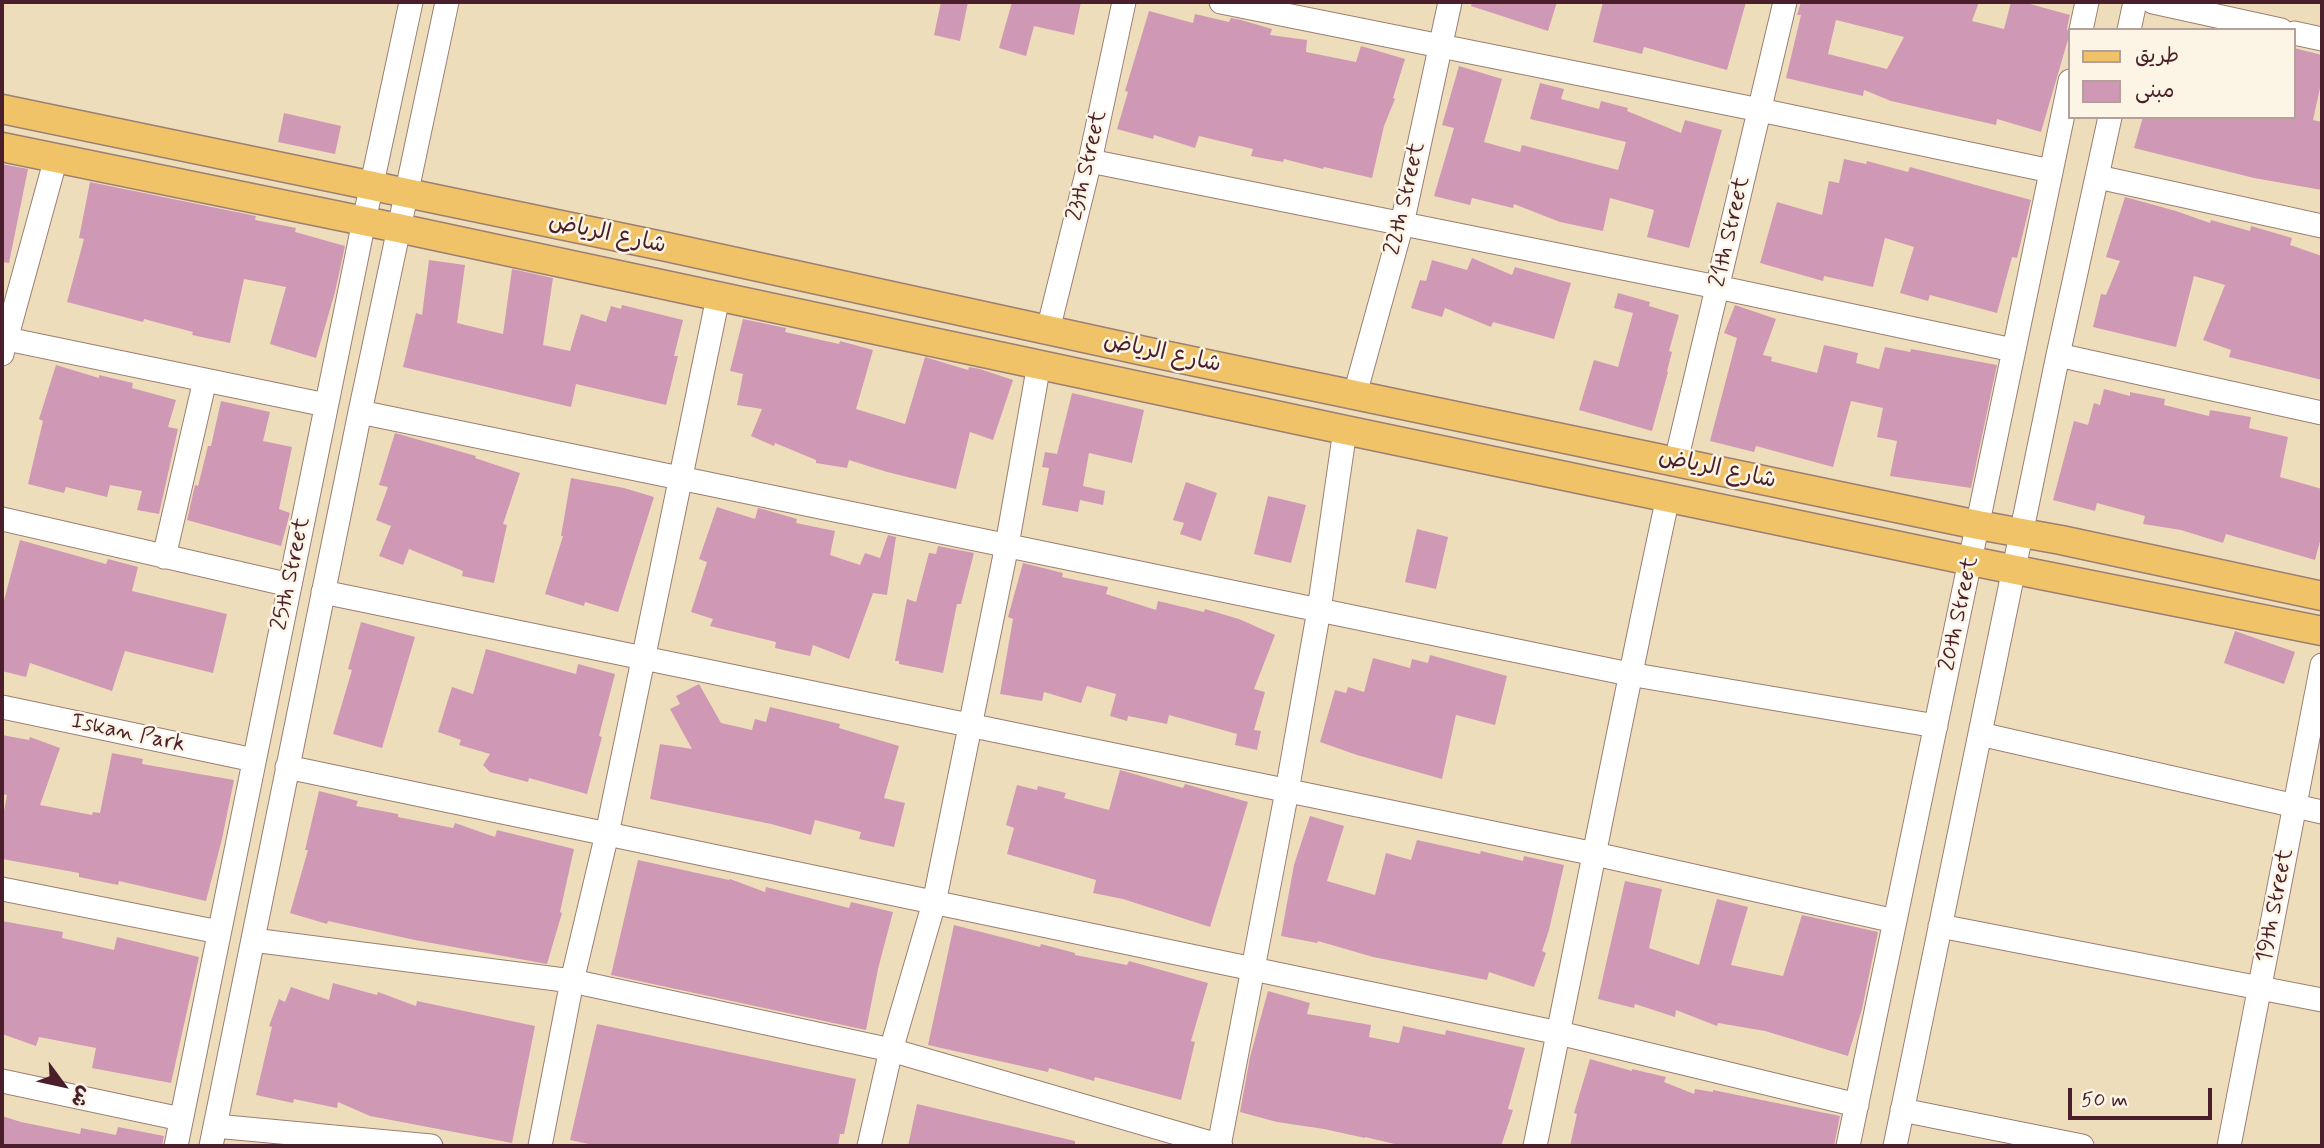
<!DOCTYPE html>
<meta charset="utf-8">
<style>
body{margin:0}
#map{position:relative;width:2324px;height:1148px;overflow:hidden;background:#edb;font-family:Mynerve,"Playpen Sans Arabic",sans-serif}
canvas{display:block}
.frame{position:absolute;inset:0;border:4px solid #4a1f2b;pointer-events:none}
.legend{position:absolute;left:2068px;top:28px;width:228px;height:91px;box-sizing:border-box;background:#fcf5e5;border:2px solid #b59f9b;margin:0;padding:9px 12px;list-style:none;font-size:21px;color:#4a1f2b}
.legend li{display:flex;align-items:center;gap:14px;height:35px}
.legend b{width:35px;border:2px solid #b59f9b}
.north{position:absolute;left:28px;top:1050px;width:70px;height:70px;-webkit-text-stroke:5px #fcf5e5;paint-order:stroke;rotate:123deg;font-size:19px;font-weight:700;line-height:28px;text-align:center;color:#4a1f2b}
.north::after{content:'';display:block;margin:auto;width:24px;height:32px;background:#4a1f2b;clip-path:polygon(50% 0,100% 100%,50% 72%,0 100%)}
.scale{position:absolute;left:2068px;top:1088px;width:144px;height:32px;box-sizing:border-box;border:4px solid #4a1f2b;border-top:0;padding-left:9px;font-size:21px;line-height:24px;white-space:nowrap;color:#4a1f2b;-webkit-text-stroke:5px #fcf5e5;paint-order:stroke}
</style>
<div id="map">
<canvas width="2324" height="1148"></canvas>
<div class="frame"></div>
<ul class="legend">
<li><b style="height:9px;background:#f1c369"></b>طريق</li>
<li><b style="height:19px;background:#cf99b6"></b>مبنى</li>
</ul>
<div class="north">ش</div>
<div class="scale">50 m</div>
</div>
<script>
const g = document.querySelector('canvas').getContext('2d');
g.lineJoin = 'round';
function fill(path, color) {
  g.fillStyle = color;
  g.fill(path, 'evenodd');
}
function stroke(path, color, width, dash) {
  g.strokeStyle = color;
  g.lineWidth = width;
  g.lineCap = dash ? 'butt' : 'round';
  g.setLineDash(dash || []);
  g.stroke(path);
}
function write(font, color, halo, rows, align = 'center') {
  g.font = font + ' Mynerve,"Playpen Sans Arabic",sans-serif';
  g.lineWidth = 5;
  g.setLineDash([]);
  g.textBaseline = 'middle';
  g.strokeStyle = halo;
  g.fillStyle = color;
  for (const [text, x, y, turn = 0] of rows) {
    g.save();
    g.translate(x, y);
    g.rotate((+turn || 0) * Math.PI / 180);
    g.textAlign = isNaN(turn) ? turn : align;
    if (halo) g.strokeText(text, 0, 0);
    g.fillText(text, 0, 0);
    g.restore();
  }
}
const building = new Path2D(`
 M941,2H968L960,41L934,35Z
 M1012,2H1081L1074,35L1034,26L1026,56L999,48Z
 M1472,2H1557L1548,31L1471,6Z
 M1603,2H1746L1727,70L1644,47L1642,54L1593,42Z
 M1801,2H1979L1972,21L2004,29L2011,2H2023L2070,15L2067,28L2069,36L2041,132L1997,119L1996,125L1891,101L1864,90L1863,96L1786,78L1801,15H1797ZM1836,20L1904,37L1887,69L1828,54Z
 M1149,11L1193,23L1195,14L1229,22L1231,18L1241,20L1272,29L1270,35L1307,40L1306,52L1356,62L1361,46L1405,59L1393,98L1395,99L1384,126L1372,178L1324,167L1323,169L1284,159L1283,162L1251,156L1253,149L1199,136L1195,148L1154,135L1153,139L1117,129L1128,92L1125,91Z
 M2294,48L2322,55V79L2313,120L2322,122V190L2254,178L2134,148L2143,117H2294Z
 M1459,66L1502,79L1484,142L1520,152L1522,145L1618,170L1626,142L1530,119L1540,83L1564,89L1561,99L1599,109L1601,101L1628,108L1627,111L1681,133L1685,120L1722,130L1689,248L1647,237L1654,210L1610,198L1603,231L1560,222L1514,204L1513,208L1472,198L1470,205L1434,196L1454,128L1442,125Z
 M284,113L341,126L335,154L278,142Z
 M1844,159L1866,164L1867,161L1908,172L1910,167L2031,200L2017,258L2012,257L1997,313L1930,295L1928,301L1900,293L1914,247L1885,238L1873,287L1824,276L1823,281L1760,263L1777,202L1822,215L1829,181L1839,183Z
 M2,164L28,169L9,263L2,262Z
 M90,182L256,216L255,220L296,228L295,232L345,246L335,292L316,358L270,344L286,287L244,279L230,343L192,335L193,332L144,319L143,322L67,302L84,239L79,238Z
 M2125,197L2176,211L2210,223L2211,220L2250,231L2251,226L2292,238L2290,245L2322,256V380L2229,357L2231,350L2203,340L2225,285L2194,276L2176,347L2093,327L2101,294L2106,295L2120,261L2106,257Z
 M1472,258L1512,275L1515,267L1571,283L1554,339L1493,322L1491,327L1445,308L1442,317L1411,308L1420,280L1426,281L1432,260L1467,270Z
 M429,260L465,265L457,323L503,334L512,269L553,278L543,345L570,351L581,314L606,322L611,306L621,309L622,305L683,320L674,356H678L666,405L576,384L571,407L403,367L416,313L422,315Z
 M1618,293L1650,302L1649,306L1679,315L1669,351L1672,352L1667,371L1668,372L1652,431L1579,410L1594,360L1618,367L1633,313L1614,308Z
 M1735,305L1776,319L1763,355L1772,357L1771,361L1817,373L1824,345L1858,353L1856,363L1879,369L1885,347L1910,352L1911,349L1997,365L1971,488L1890,476L1897,441L1877,437L1883,408L1851,401L1833,467L1756,446L1754,452L1710,441L1737,338L1724,333Z
 M743,319L786,328L785,332L839,344L840,341L873,350L856,409L905,424L925,357L968,370L969,367L980,369L1013,380L993,440L970,432L956,489L887,472L849,460L847,468L816,463V460L775,443L774,446L751,436L762,409L737,405L743,374L730,371Z
 M56,365L99,378V375L133,383L132,388L176,400L168,427L178,429L159,514L137,510L142,491L110,485L107,497L66,487L64,493L28,484L43,421L39,419Z
 M2104,389L2130,396V392L2165,399L2164,405L2209,416L2210,410L2251,417L2249,428L2288,437L2280,477L2322,489V534L2315,560L2226,534L2223,543L2181,530L2143,524L2145,516L2097,503L2095,511L2053,500L2074,421L2088,425L2094,403L2100,405Z
 M1072,393L1144,410L1132,463L1089,453L1083,486L1105,491L1103,505L1080,500L1078,512L1042,505L1049,468L1042,467L1045,452L1057,454Z
 M221,401L270,412L263,441L292,447L279,509L290,513L281,546L187,520L195,485L198,486L208,446H211Z
 M395,433L476,456L475,458L520,473L503,524L507,525L494,583L462,576L463,571L409,549L403,565L379,556L391,526L376,520L388,487L379,485Z
 M571,478L624,488L654,497L618,612L585,602L584,606L545,594L563,536H561Z
 M1186,482L1217,493L1201,541L1180,534L1184,523L1173,520Z
 M1268,496L1306,505L1291,563L1254,554Z
 M717,507L755,519L758,508L766,510L797,519L796,523L835,531L830,555L860,565L865,553L880,558L888,535L896,537L887,595L873,593L849,659L813,645L810,656L775,648L776,642L710,626L713,619L691,612L707,562L699,559Z
 M1417,529L1448,537L1436,589L1405,582Z
 M20,540L106,564L108,559L138,567L132,591L227,614L213,673L125,651L112,691L30,663L26,677L2,671V608Z
 M938,546L974,553L961,604H957L943,673L899,664V661H895L907,599L916,602L929,553L936,554Z
 M1023,563L1063,573L1062,577L1108,587L1106,594L1156,610L1158,601L1204,612L1205,609L1239,619L1275,635L1254,689L1265,692L1254,730L1261,731L1257,750L1235,745L1237,734L1169,715L1167,724L1128,716L1127,721L1110,716L1116,694L1087,686L1081,703L1044,692L1042,701L1000,694L1013,619L1008,617Z
 M361,622L415,637L382,748L333,734L352,670L348,669Z
 M2235,631L2295,652L2284,684L2224,663Z
 M486,649L576,674L578,664L615,674L599,736L602,737L587,794L529,778L528,782L490,772L483,765L490,754L459,745L461,740L438,732L452,687L473,694Z
 M1430,655L1507,676L1495,725L1456,715L1442,779L1357,755L1320,742L1335,690L1346,693L1348,687L1364,692L1373,658L1410,668L1412,659L1428,663Z
 M699,684L721,723L752,730L755,719L766,722L770,707L840,724L839,728L899,746L884,798L905,803L894,847L859,839L861,832L815,820L811,835L771,824L650,799L660,744L692,749L670,709L680,704L676,696Z
 M2,735L29,740L30,737L60,748L40,805L92,815L93,812L100,813L112,753L143,759L142,764L234,780L222,839L206,901L119,881L118,885L79,877V873L2,859V821L7,795L2,794Z
 M1120,770L1183,788L1185,784L1248,802L1210,927L1123,899L1093,893L1096,880L1007,854L1014,828L1006,825L1017,785L1037,790L1038,786L1066,793L1064,798L1109,810Z
 M319,791L358,801L356,806L398,814V817L453,828L455,823L495,837L497,830L574,849L560,912L562,913L547,964L415,940L328,921L327,924L290,913L308,850H305Z
 M1310,816L1344,826L1327,881L1375,895L1386,853L1411,860L1417,840L1480,854L1481,851L1523,861L1524,856L1564,865L1549,930L1542,951L1546,953L1534,987L1489,972L1487,980L1373,957L1318,941L1317,943L1281,936L1294,865Z
 M638,860L729,880L730,879L765,892L766,887L849,908L851,902L893,912L878,969L866,1030L611,975Z
 M1625,881L1662,889L1649,948L1699,965L1717,899L1748,907L1731,965L1783,976L1802,915L1878,932L1862,1009L1848,1056L1765,1031L1718,1023L1717,1026L1676,1010L1675,1017L1635,1004L1634,1008L1598,999Z
 M2,921L63,932L62,938L114,950L117,937L199,957L171,1083L92,1068L96,1048L39,1037L36,1046L2,1034Z
 M954,925L1040,947L1041,944L1075,953V955L1127,965L1129,961L1208,983L1191,1041L1195,1042L1181,1100L1095,1077L1094,1081L1049,1068L1048,1072L928,1045Z
 M333,983L377,995L378,992L416,1006L417,1001L535,1026L512,1143L370,1116L338,1102L337,1108L294,1099L293,1103L256,1095L272,1027L269,1026L279,999L285,1002L291,987L329,1000Z
 M1268,991L1310,1003L1307,1014L1371,1025L1369,1037L1399,1043L1403,1026L1445,1035L1446,1030L1525,1048L1508,1109L1513,1110L1501,1146H1403L1365,1137V1138L1324,1129L1277,1122L1240,1112L1250,1057Z
 M597,1024L856,1079L844,1134H840L838,1146H598L570,1140Z
 M1590,1059L1632,1071V1069L1666,1077L1664,1082L1694,1094L1695,1089L1713,1092V1090L1840,1116L1834,1146H1570L1577,1114L1574,1113Z
 M917,1104L1075,1141V1146H908Z
 M2,1116L21,1122L80,1134L81,1128L116,1135L118,1127L164,1136L162,1146H2Z`);
const minor = new Path2D(`
 M1221,2L1760,110L2051,171
 M2153,2L2281,30
 M2081,30L2087,2
 M2129,30L2135,2
 M2294,33L2322,39
 M1090,161L1717,287L2013,350
 M2098,177L2322,226
 M1048,330L1090,161L1124,2
 M2,338L326,405
 M2,354L56,158
 M2058,355L2322,413
 M1355,394L1402,224L1450,2
 M360,412L1629,674L1936,726
 M1676,461L1785,2
 M2,519L290,585
 M164,557L205,380
 M323,592L1595,854L1895,921
 M2,707L254,760
 M1980,734L2322,812
 M287,767L1559,1033L1857,1105
 M2,889L219,932
 M1940,926L2322,1000
 M253,940L572,981L891,1050L1221,1146
 M2,1081L181,1119
 M1902,1110L2082,1146
 M215,1126L431,1146
 M176,1146L364,221L411,2
 M211,1146L360,412L447,2
 M540,1146L572,981L607,834L718,297
 M869,1146L891,1050L934,903L1007,545L1039,364
 M1219,1146L1287,791L1319,610L1345,430
 M1535,1146C1580,930 1621,713 1668,497
 M1848,1146L2070,81
 M1895,1146L2058,355L2110,117
 M2229,1146L2322,665`);
const major = new Path2D(`
 M2,109L667,247L1144,351L1978,525L2061,540L2322,596
 M2,147L398,228L1345,430L1971,561L2322,631`);
const streetNames = [
 ["23th Street",1088,166,-77],
 ["22th Street",1406,199,-77],
 ["21th Street",1731,232,-77],
 ["شارع الرياض",607,235,12],
 ["شارع الرياض",1162,354,12],
 ["شارع الرياض",1717,470,12],
 ["25th Street",292,574,-78],
 ["20th Street",1960,614,-78],
 ["Iskan Park",128,734,12],
 ["19th Street",2276,906,-79]
];
fill(building, '#cf99b6');
stroke(minor, '#9c7e73', 25);
stroke(major, '#9c7e73', 31);
stroke(minor, '#fff', 23);
stroke(major, '#f1c369', 28);
write('23px', '#4a1f2b', '#fcf5e5', streetNames);
</script>
